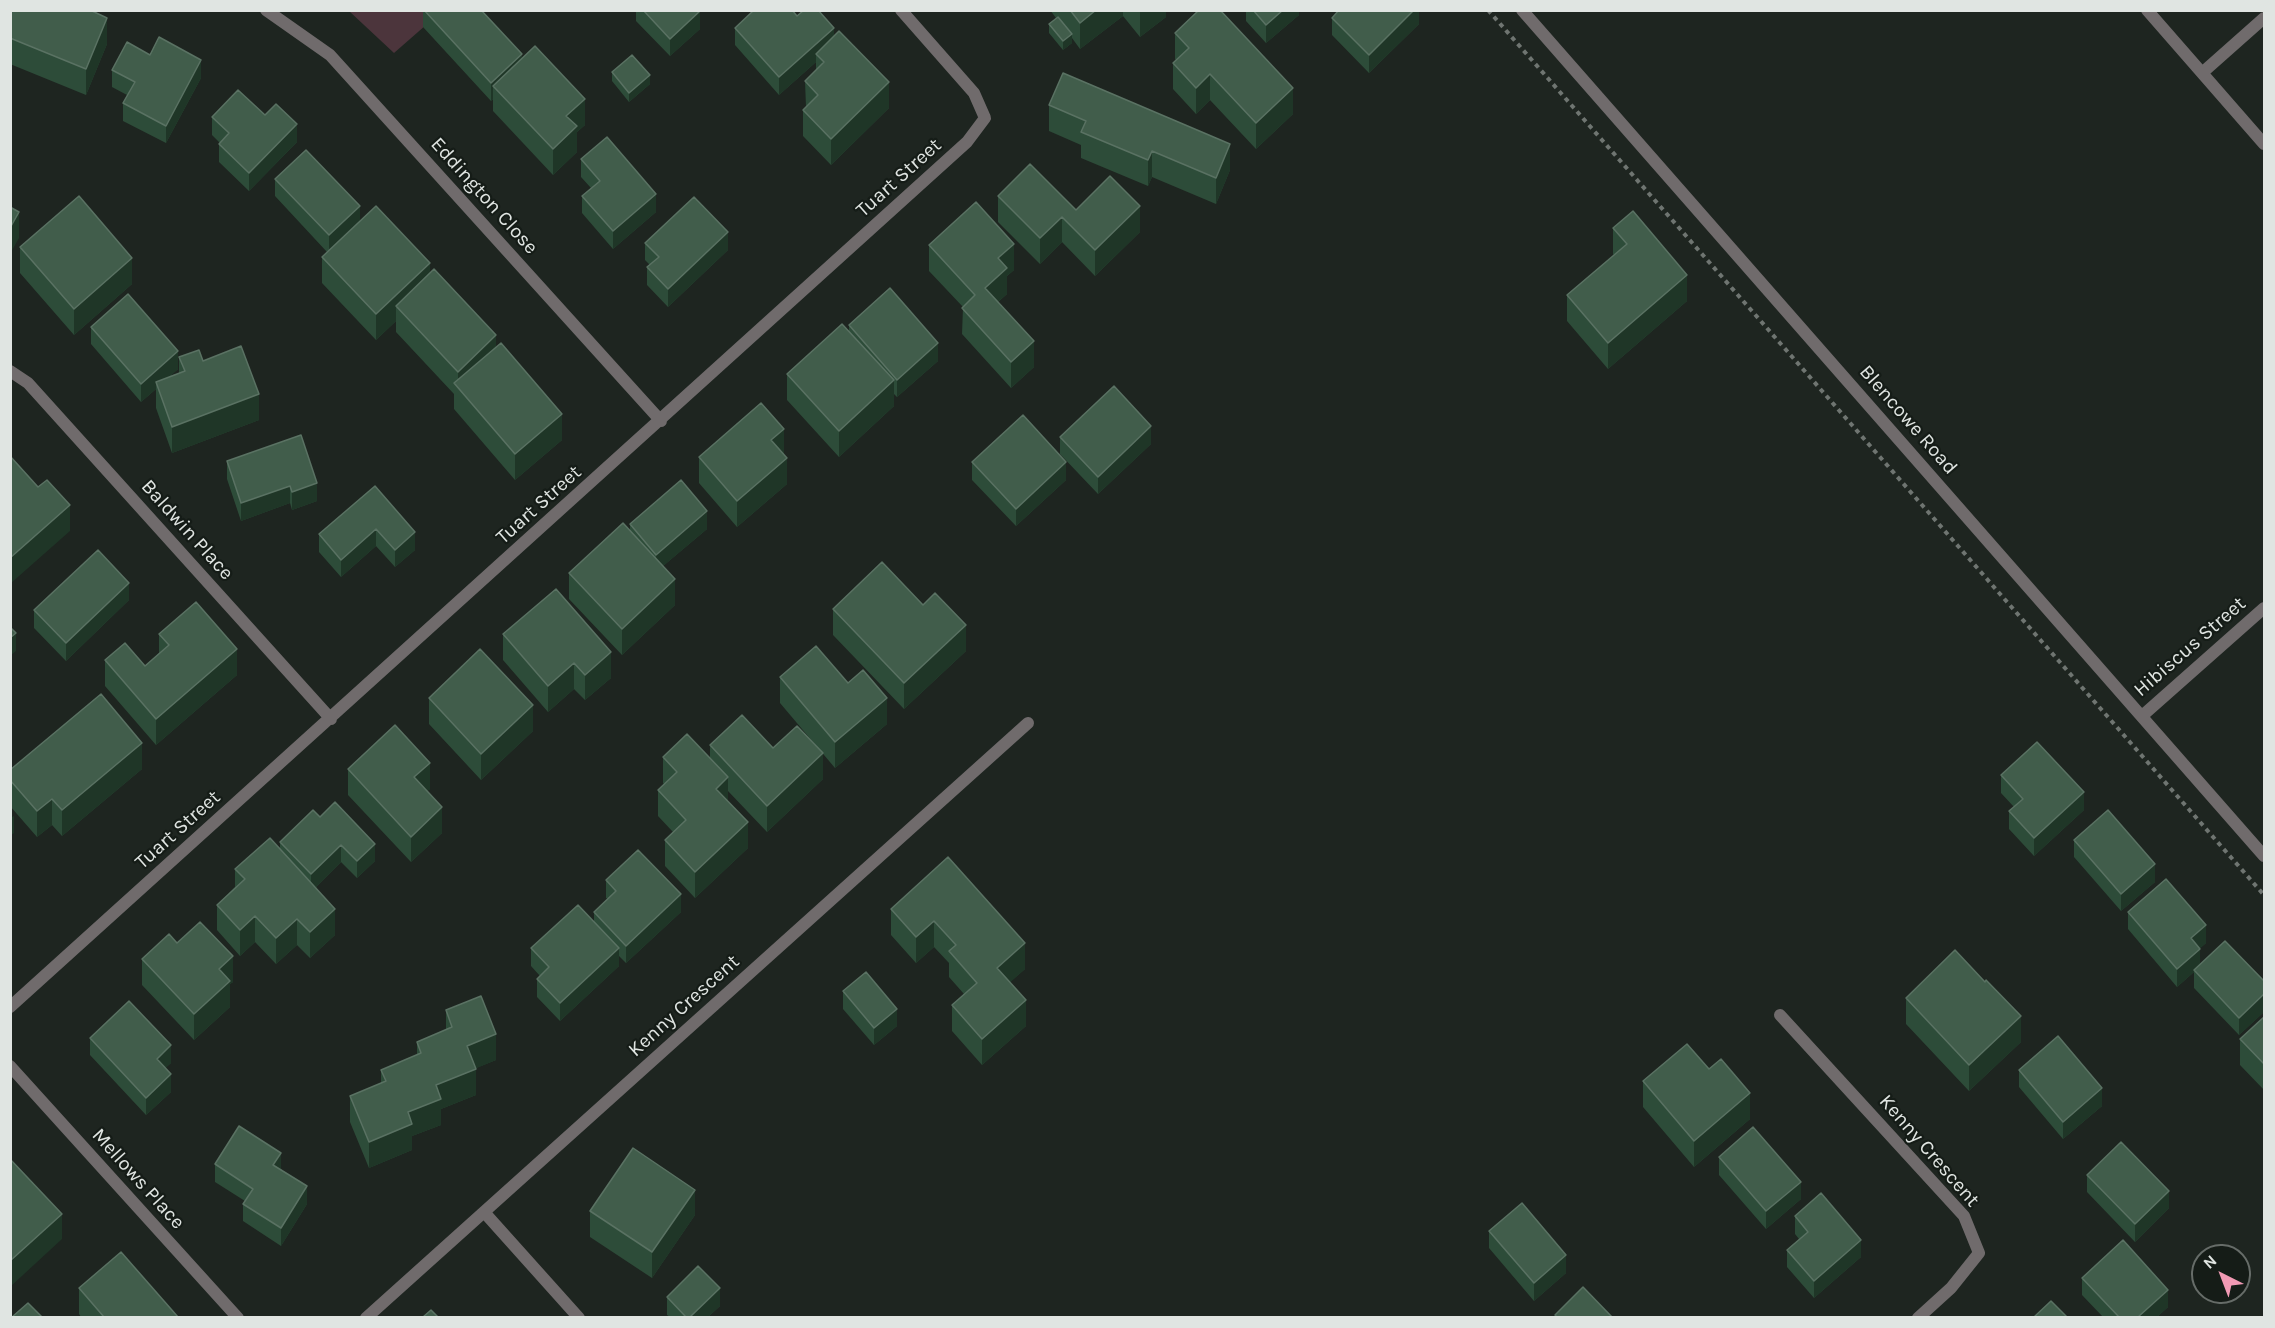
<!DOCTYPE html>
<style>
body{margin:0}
#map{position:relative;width:2275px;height:1328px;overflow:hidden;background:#1e2520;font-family:Karla,sans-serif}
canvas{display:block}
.frame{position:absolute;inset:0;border:12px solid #e0e5e2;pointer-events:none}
.north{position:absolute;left:2191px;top:1244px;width:60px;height:60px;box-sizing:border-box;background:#151c17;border:2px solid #666c68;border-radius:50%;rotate:318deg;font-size:16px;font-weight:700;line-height:24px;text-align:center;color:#e0e5e2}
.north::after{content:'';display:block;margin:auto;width:21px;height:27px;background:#f19ab4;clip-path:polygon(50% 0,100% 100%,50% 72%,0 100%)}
</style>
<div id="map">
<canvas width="2275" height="1328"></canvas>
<div class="frame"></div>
<div class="north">N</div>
</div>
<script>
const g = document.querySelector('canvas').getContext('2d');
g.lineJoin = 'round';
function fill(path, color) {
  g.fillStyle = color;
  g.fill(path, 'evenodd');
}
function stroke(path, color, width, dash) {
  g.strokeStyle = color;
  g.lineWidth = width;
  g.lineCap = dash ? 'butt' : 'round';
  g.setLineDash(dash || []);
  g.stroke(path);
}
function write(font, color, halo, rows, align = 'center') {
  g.font = font + ' Karla,sans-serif';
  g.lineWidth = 4.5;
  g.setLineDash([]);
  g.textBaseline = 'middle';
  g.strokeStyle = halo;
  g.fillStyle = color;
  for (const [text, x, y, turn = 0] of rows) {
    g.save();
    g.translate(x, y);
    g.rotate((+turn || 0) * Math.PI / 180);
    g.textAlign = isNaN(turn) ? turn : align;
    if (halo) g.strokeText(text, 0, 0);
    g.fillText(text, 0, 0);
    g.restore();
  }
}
const green = new Path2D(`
 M349,11H442L394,53Z`);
const path = new Path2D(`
 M1488,10L2264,895`);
const minor = new Path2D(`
 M266,10L330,55L661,421
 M2147,10L2264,144
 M2202,73L2264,18
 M10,371L28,383L331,719
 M2142,716L2264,608
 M10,1007L967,142L985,118L974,93L901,10
 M1780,1015L1964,1216L1979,1253L1951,1288L1918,1318
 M10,1066L238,1318
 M484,1212L579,1318
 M366,1318L1028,723`);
const tertiary = new Path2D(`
 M1522,10L2264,856`);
const wall = new Path2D(`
 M423,10H481L522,58L585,125L577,132V152L553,175L493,111V99L491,101L423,27Z
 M636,10H699L700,29L670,56L636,21Z
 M1050,10H1166V17L1140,37L1123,16L1080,49L1072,38V43L1063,50L1049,33V24L1056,18Z
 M1246,10H1299V15L1266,43L1246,21Z
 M1419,10V24L1369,73L1332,35V18Z
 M10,14L107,44L86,95L10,64Z
 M797,16L834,36L889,108L831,165L803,136V110L806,107L805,81L816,70V62L779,95L735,45V28Z
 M1175,33L1293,114L1256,149L1210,100L1196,114L1173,89V63L1176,60L1175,59Z
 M150,55L201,78L166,143L123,121V103L127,95L112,87V70Z
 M612,72L650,84L629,102L612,81Z
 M1049,105L1230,170L1216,204L1152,177L1148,186L1081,158V145L1049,131Z
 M265,115L297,142L249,191L219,162V144L220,143L212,135V117Z
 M581,159L656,212L613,249L582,213V196L591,188L581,177Z
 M275,179L360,221L430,274L496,347L562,440L515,480L454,409V394L396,332V321L376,340L322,283V257L327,252L275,196Z
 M998,196L1076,210L1140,232L1095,276L1062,242L1040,264L998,222Z
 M1613,228L1687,301L1608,369L1567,321V295L1614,255L1613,254Z
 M645,243L728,250L668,307L647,285V267L650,265L645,260Z
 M929,245L1014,270L1007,276V294L998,302L1034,367L1011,388L962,334L963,307L929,271Z
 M20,247L132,284L74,335L20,273Z
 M849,325L938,361L897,397L894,394V406L839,457L787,400V374L849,331Z
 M91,327L178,369L170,376L179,373V357L203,361L259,420L172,453L156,408V389L141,402L91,344Z
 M301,435L317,501L292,510L290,503L241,521L227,479V461Z
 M1060,437L1151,444L1098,494L1060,454Z
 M784,455L787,484L737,527L699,483V457Z
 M972,462L1066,480L1016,526L972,480Z
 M375,486L415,550L395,567L376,546L341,577L319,552V534Z
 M630,524L707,529L663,566L675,605L622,655L569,599V573L630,531Z
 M129,600L66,661L34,628V610Z
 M833,609L966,651L904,709L833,635Z
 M159,634L237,675L156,745L105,686V660L145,666L159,653Z
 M503,634L611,678L585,700L574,689L548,712L503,660Z
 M780,677L848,683L887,724L835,768L780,703Z
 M429,698L533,731L481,780L429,724Z
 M710,745L823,779L767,832L728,791V802L748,848L695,898L665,866V840L673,832L658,816V790L664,784L663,783V757L710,758Z
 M142,769L62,836L52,825L37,837L10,806V770Z
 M348,769L430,789L427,791L442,833L411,862L348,795Z
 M2001,775L2084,810L2034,856L2009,829V811L2014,807L2001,793Z
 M320,817L375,861L357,878L341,862L316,887L335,935L310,958L297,945L276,964L255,942L240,956L217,930V905L235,887V869L280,849V842Z
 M2074,840L2155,882L2121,911L2074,857Z
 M948,857L1025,969L1010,982L1026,1026L982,1065L952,1031V1005L964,994L949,977V963L934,947L916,963L891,935V909Z
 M606,880L681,912L626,963L619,956V966L560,1021L537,997V979L540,976L531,966V948L594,922V912L608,899L606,898Z
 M2128,912L2206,943L2199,949L2200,965L2265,982V1011L2239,1035L2194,988V972L2177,987L2128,929Z
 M142,959L233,982L230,984V1007L194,1040L142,985Z
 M843,991L897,1026L874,1045L843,1009Z
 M1906,998L2021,1042L1969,1091L1906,1024Z
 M446,1010L496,1060L476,1068V1095L441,1109V1125L412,1136V1150L369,1168L350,1122V1096L381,1083V1070L417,1055V1042L446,1030Z
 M2265,1016V1091L2240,1065V1039Z
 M90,1038L171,1063L165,1068L171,1092L146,1115L90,1055Z
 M2019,1070L2102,1106L2063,1139L2019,1087Z
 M1643,1081L1750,1119L1694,1167L1643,1107Z
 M1719,1157L1801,1199L1766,1229L1719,1175Z
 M215,1164L281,1169L307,1204L281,1246L243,1221V1204L245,1201L215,1182Z
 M2265,1172V1193L2263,1191V1174Z
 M2087,1175L2169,1208L2135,1242L2087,1192Z
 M590,1211L695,1215L652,1278L590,1237Z
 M1795,1216L1861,1257L1814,1298L1787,1267V1250L1799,1239L1795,1234Z
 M1489,1231L1566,1273L1534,1301L1489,1248Z
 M2082,1278L2168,1307L2157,1317H2103L2082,1295Z
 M79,1288L178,1317H81L79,1314Z
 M667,1297L720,1306L708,1317H670L667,1315Z`);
const shadedWall = new Path2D(`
 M1096,10H1123V16L1080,49V23Z
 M1166,10V17L1140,37V11Z
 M1283,10H1299V15L1266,43V25Z
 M1414,10H1419V24L1369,73V55Z
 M700,11V29L670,56V39Z
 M107,18V44L86,95V69Z
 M834,28V46L816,54V62L779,95V77Z
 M1072,34V43L1063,50V41Z
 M522,54V72L493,86V99L491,101V83Z
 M201,60V78L166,143V126Z
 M1210,74V100L1196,114V88Z
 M650,75V84L629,102V93Z
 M889,82V108L831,165V139Z
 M1293,88V114L1256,149V123Z
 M585,99V125L577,132V152L553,175V149L566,116Z
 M297,124V142L249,191V173Z
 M1230,144V170L1216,204V178Z
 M1152,151V177L1148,186V160Z
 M656,194V212L613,249V231Z
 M360,206V224L329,253V235Z
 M1140,206V232L1095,276V250Z
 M19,212V238L10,254V228Z
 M1062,217V242L1040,264V238Z
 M728,232V250L668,307V289Z
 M1014,244V270L1007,276V294L985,313V288L998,258Z
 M132,258V284L74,335V309Z
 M430,263V289L396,306V321L376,340V314Z
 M1687,275V301L1608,369V343Z
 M496,335V361L458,388V372Z
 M1034,341V367L1011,388V362Z
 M938,343V361L897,397V380Z
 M178,351V369L158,387L156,382V389L141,402V384Z
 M894,380V406L839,457V431Z
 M259,394V420L172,453V427Z
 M562,414V440L515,480V454Z
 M1151,426V444L1098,494V477Z
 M784,429V455L771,440Z
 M787,458V484L737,527V501Z
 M1066,462V480L1016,526V509Z
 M317,483V501L292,510V492Z
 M290,486V503L241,521V503Z
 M70,505V531L10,584V558Z
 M707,511V529L656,572V555Z
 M376,529V546L341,577V560Z
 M415,532V550L395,567V550Z
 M675,579V605L622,655V629Z
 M129,583V600L66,661V643Z
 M966,625V651L904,709V683Z
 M16,633V651L10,656V638Z
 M237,649V675L156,745V719Z
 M611,652V678L585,700V675Z
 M574,663V689L548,712V686Z
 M887,698V724L835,768V742Z
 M533,705V731L481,780V754Z
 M142,743V769L62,836V810Z
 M823,753V779L767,832V806Z
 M430,763V789L414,803V777Z
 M728,777V803L716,789Z
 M2084,792V810L2034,856V838Z
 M52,799V825L37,837V811Z
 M442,807V833L411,862V837Z
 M14,816V833L10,836V818Z
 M748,822V848L695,898V872Z
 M375,844V861L357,878V861Z
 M341,845V862L311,892V874Z
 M2155,864V882L2121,911V894Z
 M681,894V912L626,963V946Z
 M335,909V935L310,958V932Z
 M255,916V942L240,956V930Z
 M297,919V945L276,964V938Z
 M934,921V947L916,963V937Z
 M2206,925V943L2191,956V938Z
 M1025,943V969L997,994V968Z
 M619,948V966L560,1021V1003Z
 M2200,949V967L2194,970V972L2177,987V969Z
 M233,956V982L230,984V1007L194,1040V1014L219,969Z
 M2265,993V1011L2239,1035V1018Z
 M1026,1000V1026L982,1065V1039Z
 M897,1009V1026L874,1045V1028Z
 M2021,1016V1042L1969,1091V1065Z
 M496,1034V1060L467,1072V1046Z
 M171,1045V1063L157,1076V1059Z
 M476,1069V1095L441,1109V1125L412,1136V1150L369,1168V1142L408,1112L436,1085Z
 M171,1074V1092L146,1115V1098Z
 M2102,1088V1106L2063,1139V1122Z
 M1750,1093V1119L1694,1167V1141Z
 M281,1153V1171L273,1165Z
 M1801,1182V1199L1766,1229V1211Z
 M307,1186V1204L281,1246V1228Z
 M695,1190V1215L652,1278V1252Z
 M2169,1191V1208L2135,1242V1224Z
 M62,1214V1239L10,1287V1261Z
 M1861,1240V1257L1814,1298V1281Z
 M1566,1255V1273L1534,1301V1283Z
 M720,1288V1306L708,1317H690Z
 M2168,1290V1307L2157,1317H2138Z`);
const building = new Path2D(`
 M12,10H90L107,18L86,69L10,38V14Z
 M424,10H481L522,54L491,83Z
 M643,10H699L700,11L670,39Z
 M754,10H792L797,16L804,10H818L834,28L779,77L735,28Z
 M1070,10H1096L1080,23Z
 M1199,10H1220L1293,88L1256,123L1210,74L1196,88L1173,63L1189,48L1175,33Z
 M1253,10H1283L1266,25Z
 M1339,10H1414L1369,55L1332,18Z
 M1058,17L1072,34L1063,41L1049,24Z
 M839,31L889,82L831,139L803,110L818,95L805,81L824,62L816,54Z
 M159,37L201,60L166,126L123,103L135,82L112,70L127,42L150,55Z
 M535,46L585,99L566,116L577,126L553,149L493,86Z
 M632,55L650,75L629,93L612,72Z
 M1063,73L1230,144L1216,178L1152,151L1148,160L1081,132L1086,121L1049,105Z
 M238,90L265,115L276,104L297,124L249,173L219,144L229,133L212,117Z
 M607,137L656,194L613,231L582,196L600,181L581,159Z
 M306,150L360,206L329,235L275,179Z
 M1030,164L1076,210L1110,176L1140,206L1095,250L1062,217L1040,238L998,196Z
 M79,196L132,258L74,309L20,247Z
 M694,197L728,232L668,289L647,267L659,257L645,243Z
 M976,202L1014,244L998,258L1007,268L985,288L1034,341L1011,362L962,308L975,295L929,245Z
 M376,206L430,263L376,314L322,257Z
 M10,207L19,212L10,228Z
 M1633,211L1687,275L1608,343L1567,295L1627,244L1613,228Z
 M434,269L496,335L458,372L396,306Z
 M890,288L938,343L897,380L849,325Z
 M128,294L178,351L141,384L91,327Z
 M842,324L894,380L839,431L787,374Z
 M501,343L562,414L515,454L454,383Z
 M241,346L259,394L172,427L156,382L185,371L179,357L199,350L203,361Z
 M1114,386L1151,426L1098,477L1060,437Z
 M761,403L784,429L771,440L787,458L737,501L699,457Z
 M1023,415L1066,462L1016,509L972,462Z
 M301,435L317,483L292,492L290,486L241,503L227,461Z
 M10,456L38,487L47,480L70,505L10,558Z
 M681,480L707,511L656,555L630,524Z
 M375,486L415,532L395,550L376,529L341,560L319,534Z
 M623,523L675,579L622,629L569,573Z
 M98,550L129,583L66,643L34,610Z
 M882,562L923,605L935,593L966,625L904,683L833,609Z
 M556,589L611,652L585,675L574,663L548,686L503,634Z
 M196,602L237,649L156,719L105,660L125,643L145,666L169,645L159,634Z
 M10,627L16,633L10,638Z
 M816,646L848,683L863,670L887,698L835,742L780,677Z
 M480,649L533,705L481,754L429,698Z
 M101,694L142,743L62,810L52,799L37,811L10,780V770Z
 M742,715L773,748L797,726L823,753L767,806L710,745Z
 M395,725L430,763L414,777L442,807L411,837L348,769Z
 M687,734L728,777L716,789L748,822L695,872L665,840L686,820L658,790L677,772L663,757Z
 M2037,742L2084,792L2034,838L2009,811L2023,799L2001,775Z
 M335,802L375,844L357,861L341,845L311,874L280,842L313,810L320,817Z
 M2108,810L2155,864L2121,894L2074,840Z
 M270,838L335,909L310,932L297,919L276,938L255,916L240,930L217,905L245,879L235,869Z
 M638,850L681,894L626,946L594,912L616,891L606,880Z
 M948,857L1025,943L997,968L1026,1000L982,1039L952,1005L977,983L949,951L956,945L934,921L916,937L891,909Z
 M2166,879L2206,925L2191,938L2200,949L2177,969L2128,912Z
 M578,905L619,948L560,1003L537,979L549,967L531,948Z
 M200,922L233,956L219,969L230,981L194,1014L142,959L169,934L177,943Z
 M2225,941L2265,982V993L2239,1018L2194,970Z
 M1955,950L1985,982L1986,980L2021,1016L1969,1065L1906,998Z
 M866,972L897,1009L874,1028L843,991Z
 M481,996L496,1034L467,1046L476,1069L436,1085L441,1099L408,1112L412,1124L369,1142L350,1096L386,1081L381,1070L421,1053L417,1042L452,1027L446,1010Z
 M129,1001L171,1045L157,1059L171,1074L146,1098L90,1038Z
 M2265,1016V1065L2240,1039Z
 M2058,1036L2102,1088L2063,1122L2019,1070Z
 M1687,1044L1709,1069L1721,1059L1750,1093L1694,1141L1643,1081Z
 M239,1126L281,1153L273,1165L307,1186L281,1228L243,1204L253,1189L215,1164Z
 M1753,1127L1801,1182L1766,1211L1719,1157Z
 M2121,1142L2169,1191L2135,1224L2087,1175Z
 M633,1148L695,1190L652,1252L590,1211Z
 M10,1159L62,1214L10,1261Z
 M1821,1193L1861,1240L1814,1281L1787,1250L1808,1232L1795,1216Z
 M1522,1203L1566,1255L1534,1283L1489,1231Z
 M2123,1240L2168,1290L2138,1317H2119L2082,1278Z
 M121,1252L178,1317H104L79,1288Z
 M698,1266L720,1288L690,1317H686L667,1297Z
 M1583,1287L1612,1317H1557L1555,1315Z
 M2051,1301L2067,1317H2034Z
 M28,1303L42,1317H12Z
 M431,1310L438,1317H423Z`);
const streetNames = [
 ["Tuart Street",899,178,-42],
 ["Eddington Close",484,196,48],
 ["Blencowe Road",1908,420,49],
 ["Tuart Street",539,505,-42],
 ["Baldwin Place",187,530,48],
 ["Hibiscus Street",2190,647,-41],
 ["Tuart Street",178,830,-42],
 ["Kenny Crescent",684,1006,-42],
 ["Kenny Crescent",1929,1151,49],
 ["Mellows Place",138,1179,48]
];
fill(green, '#4c353c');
stroke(path, '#6f7571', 4, [4.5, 4.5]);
stroke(minor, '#706b6c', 12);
stroke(tertiary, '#706b6c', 12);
fill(wall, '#2d4c39');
fill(shadedWall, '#1f3627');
fill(building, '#415d4b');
stroke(building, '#5a7263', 1.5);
write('20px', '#e0e5e2', '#151c17', streetNames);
</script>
